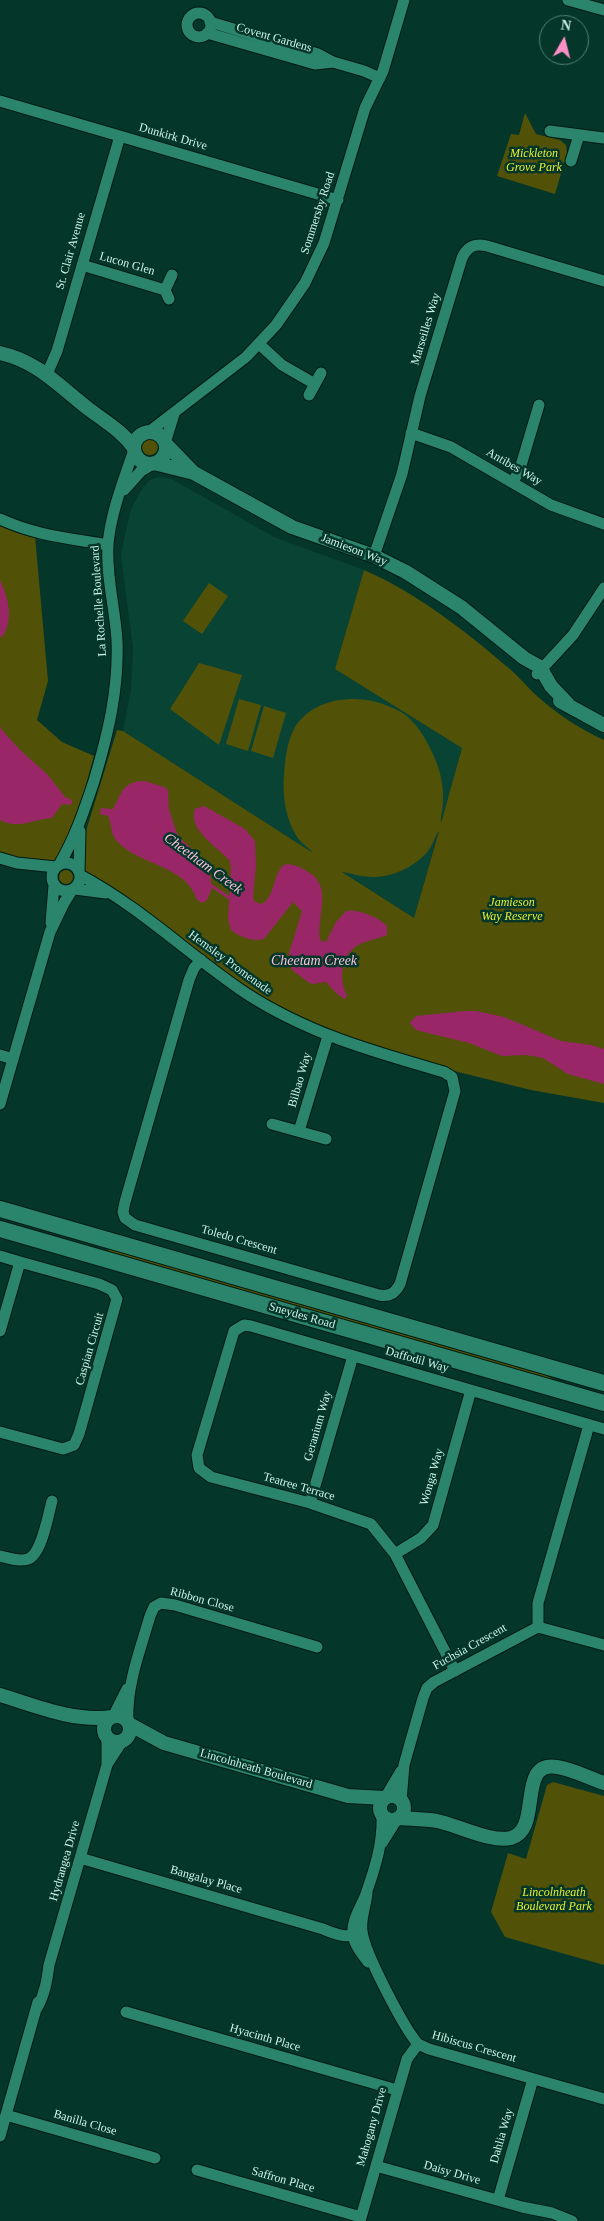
<!DOCTYPE html>
<style>
body{margin:0}
#map{position:relative;width:604px;height:2221px;overflow:hidden;background:#04362a;font-family:"Times New Roman",serif}
canvas{display:block}
.north{position:absolute;left:539px;top:15px;width:50px;height:50px;box-sizing:border-box;background:#04362a;border:1px solid #548275;border-radius:50%;rotate:8deg;font-size:14px;font-weight:700;line-height:20px;text-align:center;color:#ccf4e5}
.north::after{content:'';display:block;margin:auto;width:18px;height:22px;background:#fc8fc3;clip-path:polygon(50% 0,100% 100%,50% 72%,0 100%)}
</style>
<div id="map">
<canvas width="604" height="2221"></canvas>
<div class="north">N</div>
</div>
<script>
const g = document.querySelector('canvas').getContext('2d');
g.lineJoin = 'round';
function fill(path, color) {
  g.fillStyle = color;
  g.fill(path, 'evenodd');
}
function stroke(path, color, width, dash) {
  g.strokeStyle = color;
  g.lineWidth = width;
  g.lineCap = dash ? 'butt' : 'round';
  g.setLineDash(dash || []);
  g.stroke(path);
}
function write(font, color, halo, rows, align = 'center') {
  g.font = font + ' "Times New Roman",serif';
  g.lineWidth = 5;
  g.setLineDash([]);
  g.textBaseline = 'middle';
  g.strokeStyle = halo;
  g.fillStyle = color;
  for (const [text, x, y, turn = 0] of rows) {
    g.save();
    g.translate(x, y);
    g.rotate((+turn || 0) * Math.PI / 180);
    g.textAlign = isNaN(turn) ? turn : align;
    if (halo) g.strokeText(text, 0, 0);
    g.fillText(text, 0, 0);
    g.restore();
  }
}
const built = new Path2D(`
 M159,477L172,479L274,537L364,570L335,669L462,748L414,918L123,731L131,689L133,648L121,556L123,544L131,509L142,489L150,480Z`);
const green = new Path2D(`
 M525,113L536,134L560,140L566,145L567,153L555,194L497,176L511,134L519,135Z
 M142 447a8 8 0 1 1 16 0a8 8 0 1 1-16 0Z
 M0,523L35,536L48,681L37,720L62,742L94,756L73,831L55,862L46,864L0,854Z
 M364,570C419,594 465,631 511,670C520,678 528,688 537,696C557,714 580,729 604,740V1103L531,1090L450,1070L319,1028L256,994L96,881L83,870L86,831L117,730L123,731L313,853C309,848 301,843 297,837C286,820 282,795 284,775C285,759 287,741 295,727C313,699 351,694 380,703C390,707 403,711 410,719C422,731 431,748 437,764C441,774 444,791 443,801C443,809 440,817 441,823L462,748L335,669ZM439,831L414,918L342,872C351,873 362,877 372,877C393,877 415,867 428,851C433,845 435,836 439,831Z
 M209,583L228,596L202,634L183,621Z
 M199,663L242,675L219,745L170,709Z
 M239,699L261,705L248,751L226,744Z
 M264,706L286,713L273,758L251,751Z
 M59 877a7 7 0 1 1 14 0a7 7 0 1 1-14 0Z
 M110,1246L532,1369L555,1380L554,1383L107,1254Z
 M553,1782L604,1796V1965L505,1937L491,1912L508,1853L526,1859L547,1785Z`);
const water = new Path2D(`
 M0,580C8,598 14,618 3,636L0,637Z
 M0,725L1,729L20,750L47,774L65,797L72,800L71,805L62,804L52,818C33,819 19,830 0,820Z
 M145,781L164,787L168,790L169,810L178,836L206,862L209,869L212,888L207,900L203,903L197,900C187,866 141,865 120,844C109,834 113,827 108,816L100,814L101,808L113,809C122,792 123,781 145,781Z
 M204,806L245,829L255,841L256,865L253,897L255,902L262,904C275,896 273,876 283,865C291,863 298,866 305,870C335,885 316,915 320,940L326,942L336,922L346,911C360,909 378,917 387,926V935C378,939 368,940 360,944C341,954 338,978 347,996L345,999L337,994L326,982L312,984L308,982L292,970L289,953L302,911L293,902L264,939C252,942 240,937 231,930L228,919L231,867L229,860C217,846 188,831 195,809Z
 M465,1011H476L504,1017L561,1041L591,1045L604,1049V1084L568,1074L543,1058L526,1055L502,1056L469,1043L416,1030L410,1023L416,1016Z`);
const stream = new Path2D(`
 M209,884L231,899`);
const minor = new Path2D(`
 M568,0L604,10
 M187 25a12 12 0 1 1 24 0a12 12 0 1 1-24 0Z
 M210,22L318,54L333,62L364,71L380,78
 M207,33L315,64L333,62
 M0,101L338,200
 M550,131L604,138
 M571,161L579,135
 M82,265L165,290
 M169,299L165,290L172,275
 M259,344L282,365L315,384
 M47,374L57,351L120,136
 M309,395L321,373
 M150,431L246,357L276,325L305,283L324,243L365,108L383,71L404,0
 M411,433L451,447L551,505L604,524
 M165,443L174,414
 M512,482L519,472L539,405
 M124,490L141,471L153,464
 M0,519C37,536 69,538 108,545
 M374,556L402,474L420,396L462,258C467,247 474,243 487,246L604,281
 M537,674L573,635L604,588
 M0,858L17,863L56,867
 M52 877a14 14 0 1 1 28 0a14 14 0 1 1-28 0Z
 M59,865C75,838 84,811 94,781C108,734 119,689 117,640C115,608 106,577 108,545C110,515 124,479 134,450
 M79,872L80,831
 M80,875C140,907 188,954 244,992C306,1033 374,1052 444,1072L452,1077L455,1091L400,1284C395,1293 390,1297 379,1295L135,1225L125,1218L123,1212L125,1202L189,980L194,968L201,960
 M75,889L106,893
 M51,923L54,885
 M0,1055L13,1059
 M0,1104L50,932L64,903L72,890
 M272,1124L326,1139
 M299,1131L328,1036
 M0,1256L20,1262
 M0,1331L20,1262L99,1284L112,1290L117,1299L79,1434L74,1445L63,1449L0,1432
 M310,1503L353,1356
 M395,1554L421,1538L433,1525L471,1390
 M0,1556C9,1558 19,1562 28,1559C42,1554 48,1515 52,1501
 M538,1627V1603L589,1425
 M455,1671L395,1554L371,1524L310,1503L211,1477L199,1468L197,1455L234,1331L244,1325L251,1326L604,1429
 M113,1717L127,1689
 M128,1722C126,1686 140,1651 150,1616L154,1607L161,1603L175,1605L317,1647
 M108,1763L123,1740
 M385,1798L401,1771
 M401,1801L404,1765L423,1698L427,1688L434,1682L538,1627L604,1645
 M382,1843L397,1819
 M80,1858L323,1929C338,1935 347,1939 362,1932
 M367,1893C366,1905 360,1920 362,1931C364,1952 404,2028 418,2044L429,2049L604,2099
 M368,1962C362,1954 354,1944 353,1935C351,1919 363,1905 367,1891C376,1865 383,1842 382,1815
 M37,2008C45,1994 47,1980 49,1965L107,1765V1736
 M126,2012L397,2090
 M6,2115L155,2158
 M0,2136L38,2002
 M376,2166L522,2207L552,2213L572,2221
 M197,2170L361,2217
 M498,2200L533,2079
 M360,2221L405,2066L407,2059L418,2044`);
const tertiary = new Path2D(`
 M0,353C38,361 61,388 90,410C106,422 123,432 134,448
 M134 448a16 16 0 1 1 32 0a16 16 0 1 1-32 0Z
 M166,444L193,472
 M154,463L194,473L292,527L374,556L406,572L461,607L524,658L540,667L551,686L568,704
 M560,701L604,725
 M0,1695C36,1706 73,1722 112,1717
 M104 1729a13 13 0 1 1 26 0a13 13 0 1 1-26 0Z
 M129,1724L164,1743L348,1796L384,1798
 M380 1808a12 12 0 1 1 24 0a12 12 0 1 1-24 0Z
 M399,1818C411,1819 424,1819 437,1821C457,1825 492,1843 511,1838C543,1829 516,1760 557,1767C572,1769 589,1778 604,1783`);
const secondary = new Path2D(`
 M0,1209L604,1383
 M0,1229L604,1403`);
const streetNames = [
 ["Covent Gardens",274,38,16],
 ["Dunkirk Drive",173,137,16],
 ["Sommersby Road",318,213,-72],
 ["St. Clair Avenue",71,251,-74],
 ["Lucon Glen",127,264,16],
 ["Marseilles Way",426,329,-73],
 ["Antibes Way",514,467,30],
 ["Jamieson Way",354,550,21],
 ["La Rochelle Boulevard",99,601,-94],
 ["Hemsley Promenade",230,963,36],
 ["Bilbao Way",300,1080,-74],
 ["Toledo Crescent",239,1240,16],
 ["Sneydes Road",302,1316,16],
 ["Caspian Circuit",90,1349,-74],
 ["Daffodil Way",417,1360,16],
 ["Geranium Way",318,1426,-74],
 ["Wonga Way",432,1477,-74],
 ["Teatree Terrace",299,1487,16],
 ["Ribbon Close",202,1600,15],
 ["Fuchsia Crescent",470,1647,-29],
 ["Lincolnheath Boulevard",256,1769,16],
 ["Hydrangea Drive",65,1861,-74],
 ["Bangalay Place",206,1880,16],
 ["Hyacinth Place",265,2038,16],
 ["Hibiscus Crescent",474,2047,16],
 ["Banilla Close",85,2123,16],
 ["Mahogany Drive",372,2127,-74],
 ["Dahlia Way",502,2136,-74],
 ["Daisy Drive",452,2173,16],
 ["Saffron Place",283,2180,16]
];
const parkNames = [
 ["Mickleton",534,154],
 ["Grove Park",534,168],
 ["Jamieson",512,903],
 ["Way Reserve",512,917],
 ["Lincolnheath",554,1893],
 ["Boulevard Park",554,1907]
];
const waterNames = [
 ["Cheetham Creek",203,864,36],
 ["Cheetam Creek",314,961]
];
fill(built, '#094334');
fill(green, '#515208');
fill(water, '#992767');
stroke(stream, '#992767', 3);
stroke(minor, '#011b13', 13);
stroke(tertiary, '#011b13', 16);
stroke(secondary, '#011b13', 18);
stroke(minor, '#2b856c', 11);
stroke(tertiary, '#2b856c', 14);
stroke(secondary, '#2b856c', 16);
write('12px', '#ccf4e5', '#04362a', streetNames);
write('italic 12px', '#eaee2c', '#04362a', parkNames);
write('italic 14px', '#fcc0db', '#04362a', waterNames);
</script>
